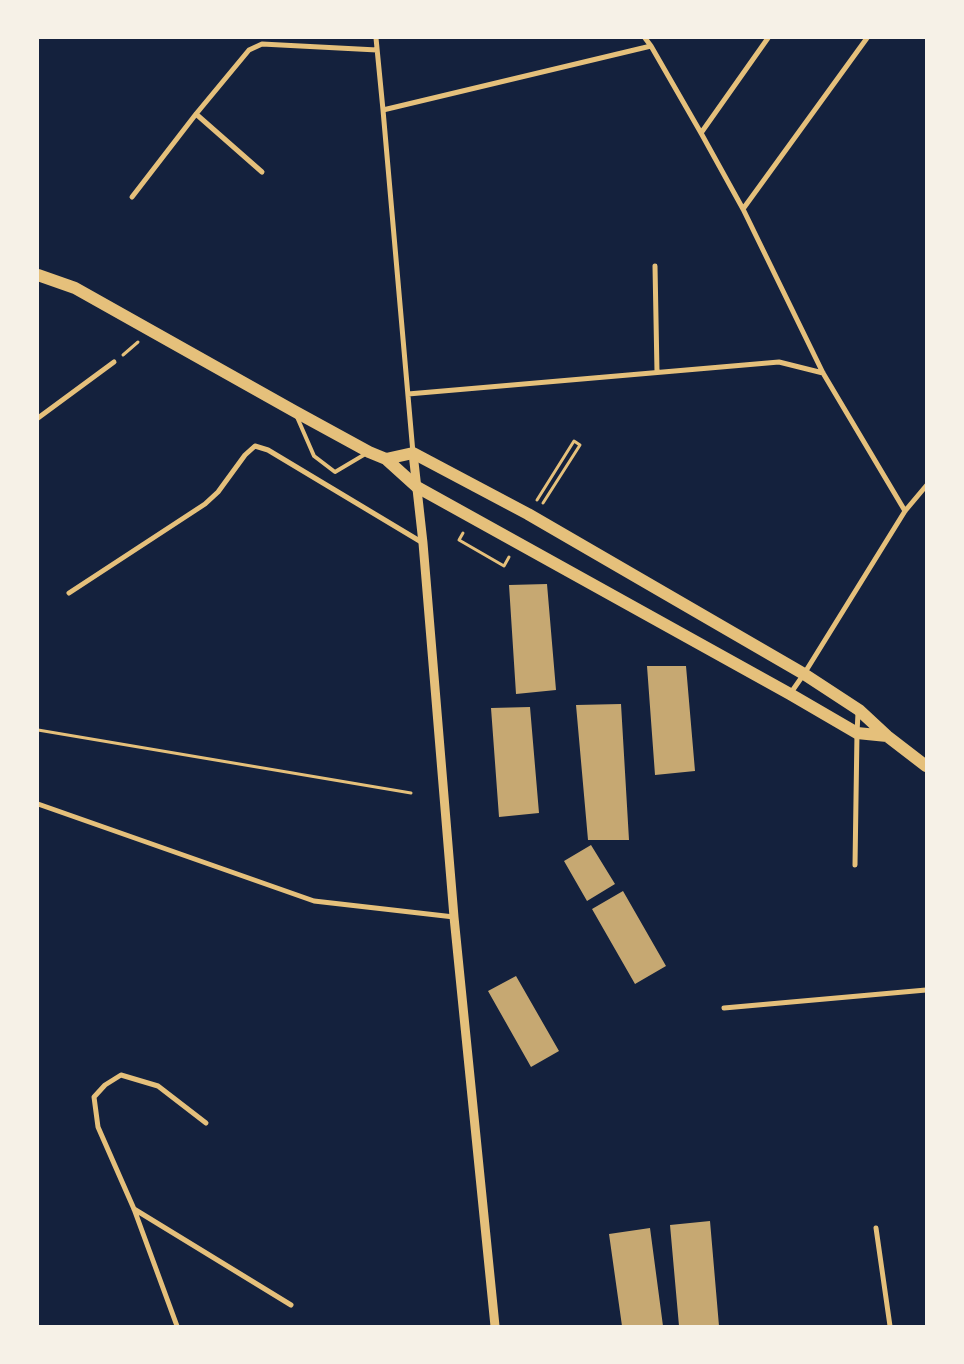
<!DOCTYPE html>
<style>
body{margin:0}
#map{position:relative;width:964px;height:1364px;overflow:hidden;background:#14213d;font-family:"Work Sans",sans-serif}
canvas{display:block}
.frame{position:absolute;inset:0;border:39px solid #f6f1e7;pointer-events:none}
</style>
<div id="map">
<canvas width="964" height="1364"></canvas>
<div class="frame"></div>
</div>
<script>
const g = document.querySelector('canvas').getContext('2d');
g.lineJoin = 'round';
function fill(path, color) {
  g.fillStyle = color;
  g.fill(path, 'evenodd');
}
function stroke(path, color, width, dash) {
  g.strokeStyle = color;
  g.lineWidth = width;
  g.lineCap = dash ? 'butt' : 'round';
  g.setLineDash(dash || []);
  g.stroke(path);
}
const building = new Path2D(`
 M547,584L556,690L516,694L509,585Z
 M647,666H686L695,771L655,775Z
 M621,704L629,840H588L576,705Z
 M530,707L539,813L499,817L491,708Z
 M591,845L615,884L587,901L564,861Z
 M623,891L666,966L635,984L592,909Z
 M516,976L559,1051L531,1067L488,991Z
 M710,1221L719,1326H679L670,1225Z
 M650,1228L663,1326H622L609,1234Z`);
const path = new Path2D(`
 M123,355L138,342
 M537,500L574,441L580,445L543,503
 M463,533L459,540L504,566L509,557
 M38,730L411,793`);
const service = new Path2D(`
 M297,417L314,456L335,472L367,453`);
const minor = new Path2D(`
 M376,38L383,110L413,453
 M645,38L651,46L701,133L743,209L823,373L905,511
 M383,110L651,46
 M196,114L262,172
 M701,133L768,38
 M132,197L196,114L249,50L262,44L377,50
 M743,209L867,38
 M655,266L657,372
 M408,394L779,362L823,373
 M38,418L114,362
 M69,593L205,504L218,492L245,455L255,446L268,450L423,543
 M790,694L804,674L905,511L926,486
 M38,804L314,901L454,917
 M855,865L857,733L858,713
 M724,1008L926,990
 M134,1209L291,1305
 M876,1228L890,1326
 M177,1326L134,1209L98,1127L94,1097L105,1085L121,1075L158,1086L206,1123`);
const tertiary = new Path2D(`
 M413,453L423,543L454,917L495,1326`);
const primary = new Path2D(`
 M38,275L75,288L294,411L369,452L386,459L417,487L790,694L857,733L887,736
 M386,459L413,453L528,514L804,674L859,710L887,736L926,766`);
fill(building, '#c6a872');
stroke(path, '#e5c07b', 3);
stroke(service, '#e5c07b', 4);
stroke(minor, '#e5c07b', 5);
stroke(tertiary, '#e5c07b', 9);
stroke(primary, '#e5c07b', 12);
</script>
